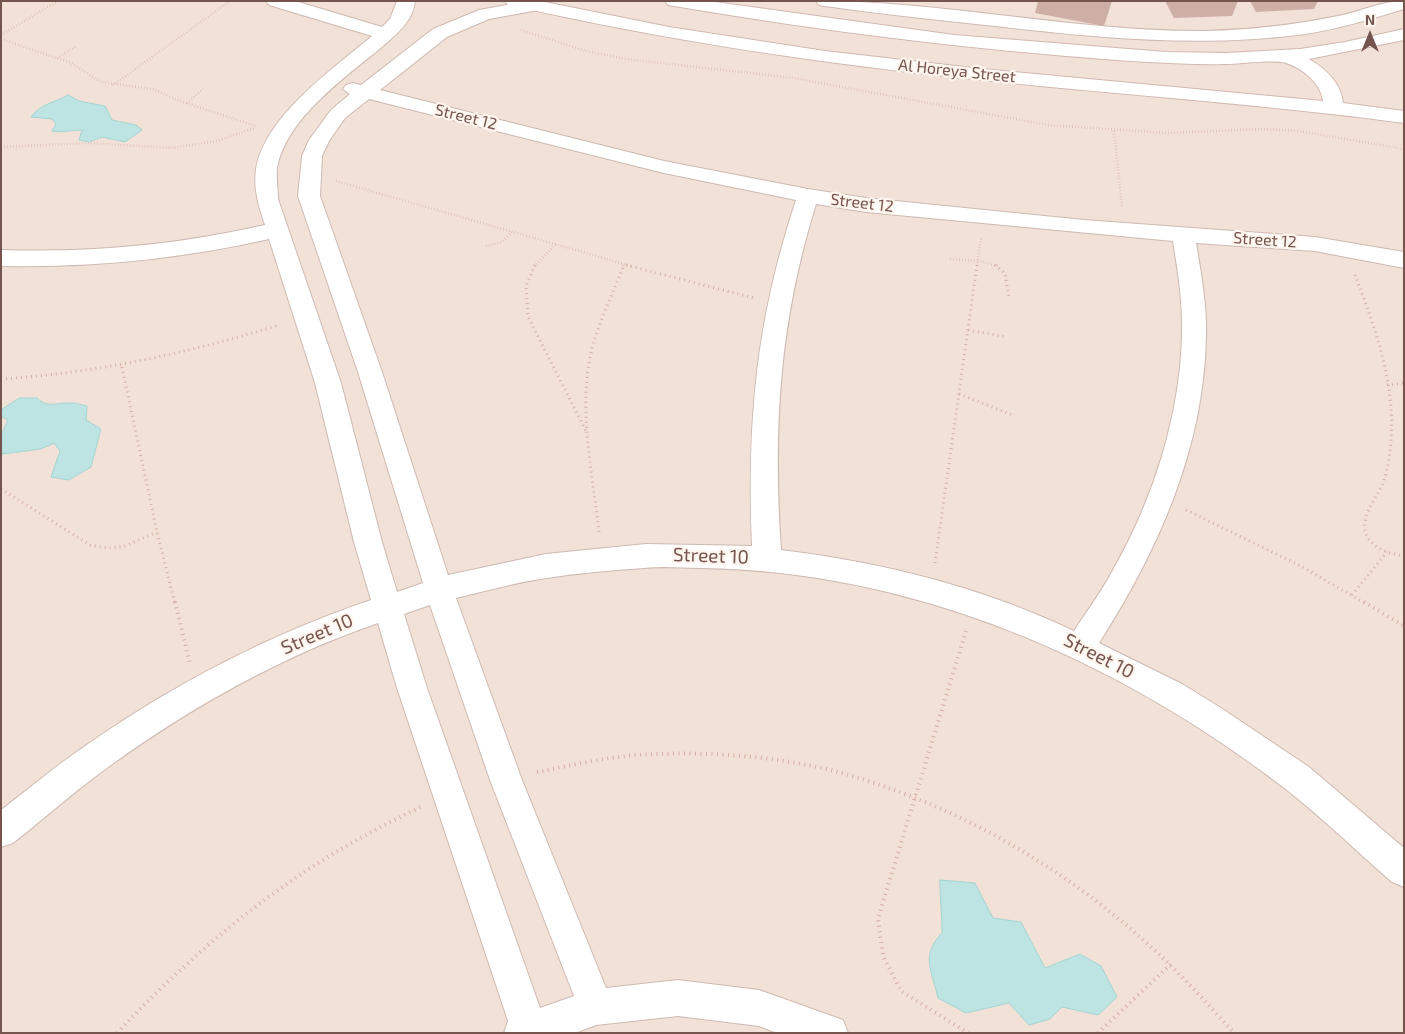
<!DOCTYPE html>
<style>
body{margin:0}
#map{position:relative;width:1405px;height:1034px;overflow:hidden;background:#fbf0e8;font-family:"Exo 2",sans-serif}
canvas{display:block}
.frame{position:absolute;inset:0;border:2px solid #74544d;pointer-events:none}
.north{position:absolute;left:1345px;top:10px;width:50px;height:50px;-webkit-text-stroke:4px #fef5ee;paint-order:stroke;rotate:0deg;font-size:14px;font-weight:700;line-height:20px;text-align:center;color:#74544d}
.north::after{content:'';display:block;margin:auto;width:18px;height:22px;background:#74544d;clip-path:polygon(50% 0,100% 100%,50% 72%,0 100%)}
</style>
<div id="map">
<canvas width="1405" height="1034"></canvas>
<div class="frame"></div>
<div class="north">N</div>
</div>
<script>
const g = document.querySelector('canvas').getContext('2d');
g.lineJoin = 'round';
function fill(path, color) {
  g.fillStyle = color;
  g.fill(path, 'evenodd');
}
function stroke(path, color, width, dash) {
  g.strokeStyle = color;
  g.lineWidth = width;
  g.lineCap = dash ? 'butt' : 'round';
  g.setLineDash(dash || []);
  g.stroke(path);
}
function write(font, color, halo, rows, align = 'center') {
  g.font = font + ' "Exo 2",sans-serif';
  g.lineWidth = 4.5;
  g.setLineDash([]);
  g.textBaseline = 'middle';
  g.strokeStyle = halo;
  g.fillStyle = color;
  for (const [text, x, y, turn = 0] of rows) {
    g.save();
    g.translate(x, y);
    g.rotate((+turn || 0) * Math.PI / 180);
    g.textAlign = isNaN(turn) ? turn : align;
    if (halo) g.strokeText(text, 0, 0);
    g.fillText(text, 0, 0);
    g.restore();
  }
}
const residential = new Path2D(`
 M1,1H1404V1033H1Z`);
const water = new Path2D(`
 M68,95L79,101L105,106L112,120L136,125L142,130L125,142L102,137L89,142L79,140L82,130C72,130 62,133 52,131L56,124L52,119L31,117C40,104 54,103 68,95Z
 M20,398H37C48,409 58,402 71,403C76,403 82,405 87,406L86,420L101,429L91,467L69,480L51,477L60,451L54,443L41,449L2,454L1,435L8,420L1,416V410Z
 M940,880L975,883L993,918L1021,922L1045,968L1080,954L1101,966L1117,997L1098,1015L1062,1007L1050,1019L1029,1025L1009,1003L966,1013L938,998C932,971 920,955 942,933Z`);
const pathFar2 = new Path2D(`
 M521,30L586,51L626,59L794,78L1048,125L1166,133L1263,129L1299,131L1404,149
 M1,35L58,1
 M1,39L71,63L101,82L153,89L177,100L256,126
 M57,58L77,46
 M113,85L230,1
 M187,103L203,89
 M1114,131L1122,207
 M1,147L90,143L171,148L217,141L255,128
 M336,181L631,266
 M486,246L502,242L512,232
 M950,259L979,261L998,266
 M534,266L556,244
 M623,266L624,264
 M977,266L981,238`);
const pathFar1 = new Path2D(`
 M535,265L526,286L528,317L586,431
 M626,265L754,298
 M995,265L1005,273L1009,297
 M1355,275C1376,330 1398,390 1390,450C1389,460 1387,471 1384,480C1379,496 1362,512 1365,530C1368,547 1389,554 1404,556
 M968,330L1006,337
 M122,367L157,532L175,604
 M1,379C97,373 188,353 279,325
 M1387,385L1404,383
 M959,394L1015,416
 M1,489L90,545L108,548L125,546L157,532
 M1186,510L1301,566L1366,604
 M599,532C593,479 581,423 588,369C593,333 611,298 624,265
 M935,563L977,265
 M1352,595L1387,552`);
const path = new Path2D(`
 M175,602L190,664
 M1364,602L1404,626
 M966,631L878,918L883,956L901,991L968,1033
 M537,772C570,766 605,757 638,755C702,751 768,755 830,770C955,802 1074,872 1166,961C1190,984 1212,1009 1234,1033
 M117,1033C209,936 299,864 421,807
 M1098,1033L1171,964`);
const street = new Path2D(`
 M266,1H295L382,27L390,19L397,1H415C413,21 397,34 383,46C346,77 286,118 277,168C276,178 278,189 278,199L341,383L382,542L397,592L423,583L358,372L298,196L302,156L309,140L331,110L350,94L343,89L346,85L353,83L361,85L433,29L479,10L529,1L539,2L542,6L539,10L533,11L489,19L447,37L380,90L664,161L808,189L866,198L1084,220L1315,237L1404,252V268L1315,251L1196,243C1201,273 1207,306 1206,337C1204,448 1158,551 1099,643L1182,684L1221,708L1309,767L1404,848V887L1392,882C1356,851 1321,816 1283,787C1116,659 914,571 701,568C682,568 663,566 644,568C612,570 579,573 547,578C517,582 486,591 456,598L522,780L606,988L678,980L759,990L843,1020L848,1033H777L759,1026L678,1016L596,1025L575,1033H504L508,1021L397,688L378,623C282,656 193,706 111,765C77,789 46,817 13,843L1,847V810C30,788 58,764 88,744C176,683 270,634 371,600L354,542L315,383L269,239C180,259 92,268 1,266V250C91,253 177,245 265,225C259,207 253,189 256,169C265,116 333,69 372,36L269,5ZM369,99L664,173L796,200C756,321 747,420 752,546L646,544L546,554L448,575L382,372L320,196L322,156L329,141L345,118ZM816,204L866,212L1173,241C1178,272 1183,304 1182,335C1180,416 1153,500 1113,570C1102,591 1087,611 1074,631C982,587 881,562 781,550C773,426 779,323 816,204ZM430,605L490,780L574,996L540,1008L427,688L404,614Z
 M816,1C947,1 1075,32 1206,31C1250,30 1294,25 1338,16C1360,12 1381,1 1404,1V9C1371,19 1338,29 1305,34C1201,48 1098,38 995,26C938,20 881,14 825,6L819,5Z`);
const secondary = new Path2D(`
 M505,1H540L669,27L825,51L982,69L1323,101C1321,83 1302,68 1286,63C1275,59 1239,64 1225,64C1189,65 1152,62 1116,60C968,49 821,31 674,6L668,5L665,1H708L954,35L1166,52L1226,53L1300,49L1345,42L1404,29V40L1309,59C1326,69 1341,83 1343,103L1404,111V123C1264,104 1122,95 982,80C824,64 669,41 514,6L508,5Z`);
const wall = new Path2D(`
 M1038,1H1112L1104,26L1035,13Z
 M1165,1H1238L1232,16L1174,18Z
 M1250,1H1318L1314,9L1256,12Z`);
const farStreetnames = [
 ["Al Horeya Street",957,71,6],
 ["Street 12",466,117,14],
 ["Street 12",862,203,7],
 ["Street 12",1265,240,4]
];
const streetNames = [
 ["Street 10",711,556,2],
 ["Street 10",317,634,-23],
 ["Street 10",1099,656,27]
];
fill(residential, '#f2e1d7');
fill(water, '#bde4e2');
stroke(water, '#a4d5d3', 1);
stroke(street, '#ceb9b1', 2);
stroke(secondary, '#d1b8af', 2);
stroke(pathFar2, '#d4aea4', 2.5, [0.5, 2.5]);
stroke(pathFar1, '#d4aea4', 3, [1, 4]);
stroke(path, '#d4aea4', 4, [1, 4.5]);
fill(street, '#fff');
fill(secondary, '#fff');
fill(wall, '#ceafa6');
write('16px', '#74544d', '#fef5ee', farStreetnames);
write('19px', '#74544d', '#fef5ee', streetNames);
</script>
